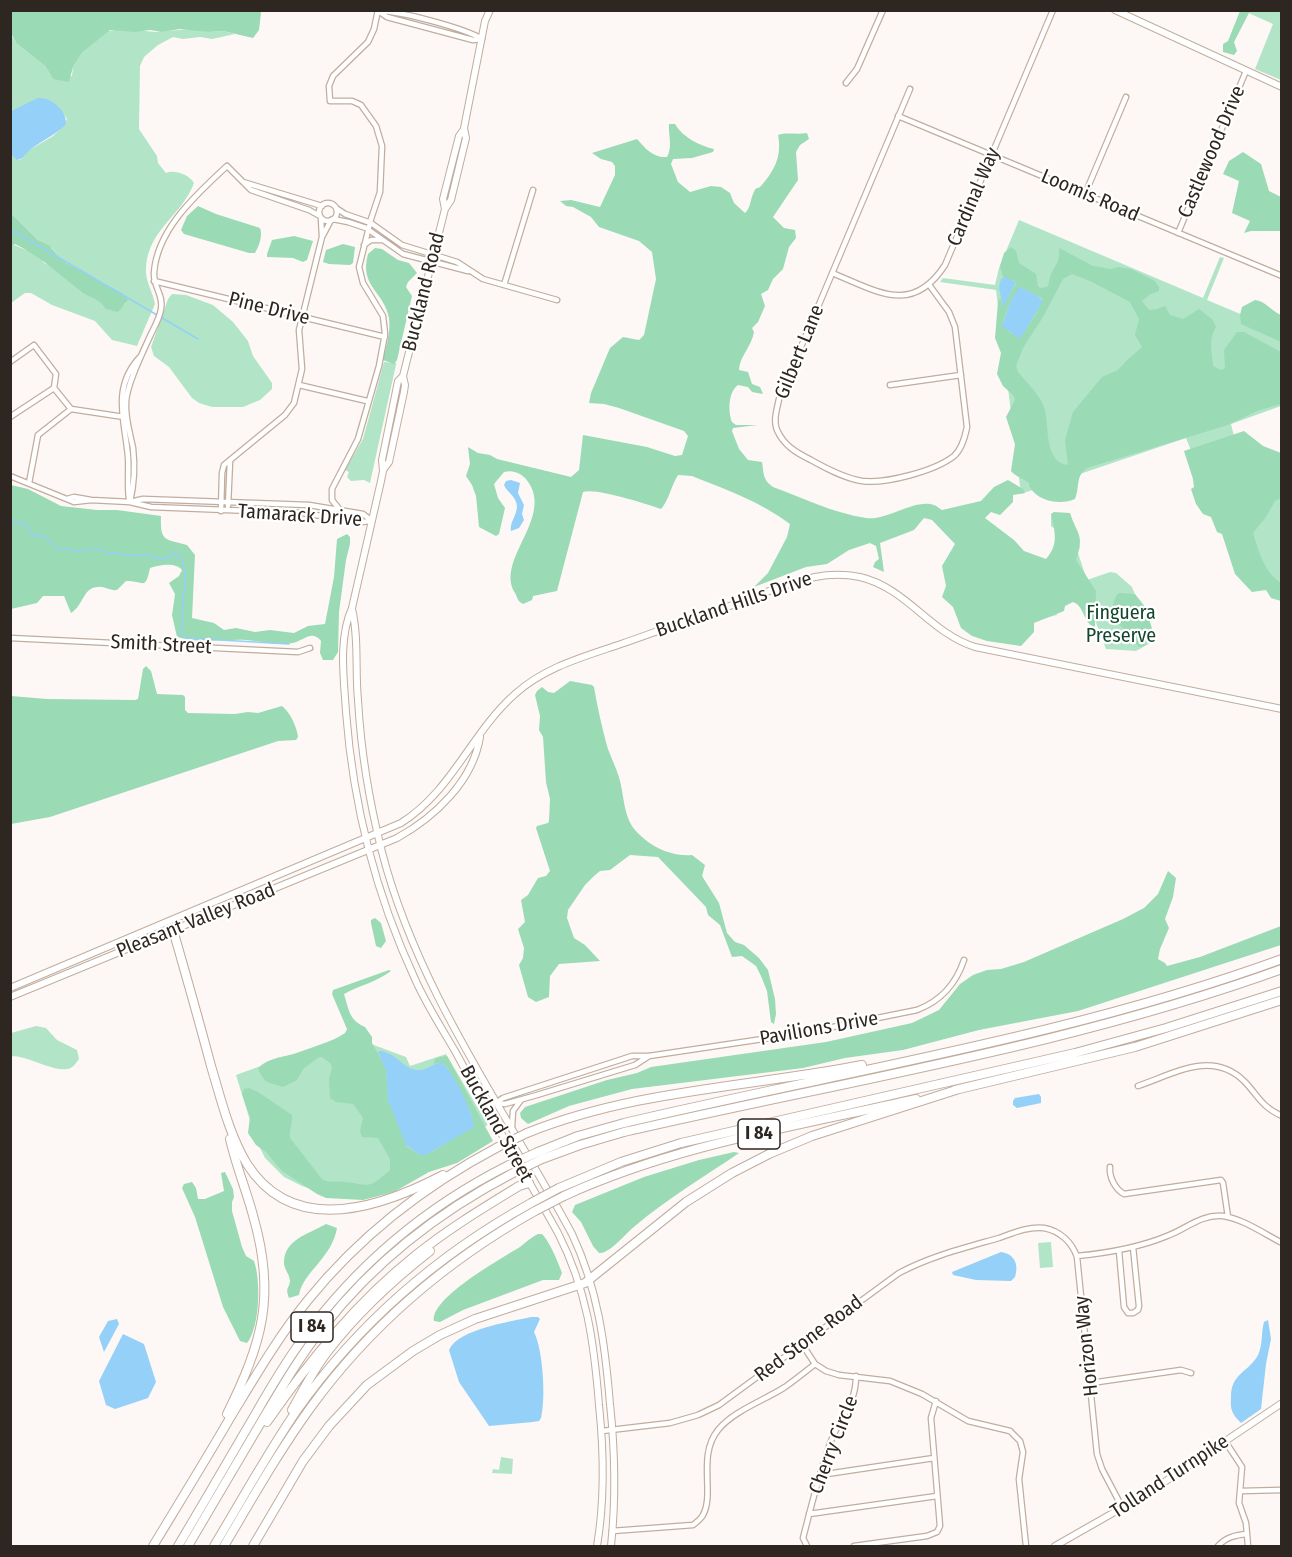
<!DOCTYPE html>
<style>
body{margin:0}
#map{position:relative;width:1292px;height:1557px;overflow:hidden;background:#fdf8f5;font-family:"Fira Sans Condensed",sans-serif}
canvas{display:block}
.frame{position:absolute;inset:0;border:12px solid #2e2620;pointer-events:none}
</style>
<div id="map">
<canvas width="1292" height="1557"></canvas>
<div class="frame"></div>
</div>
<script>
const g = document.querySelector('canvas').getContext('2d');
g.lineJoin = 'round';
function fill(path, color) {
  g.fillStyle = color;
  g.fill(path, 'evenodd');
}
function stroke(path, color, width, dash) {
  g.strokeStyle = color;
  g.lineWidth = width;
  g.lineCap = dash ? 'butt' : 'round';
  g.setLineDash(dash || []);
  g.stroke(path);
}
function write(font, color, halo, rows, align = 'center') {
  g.font = font + ' "Fira Sans Condensed",sans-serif';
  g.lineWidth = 4.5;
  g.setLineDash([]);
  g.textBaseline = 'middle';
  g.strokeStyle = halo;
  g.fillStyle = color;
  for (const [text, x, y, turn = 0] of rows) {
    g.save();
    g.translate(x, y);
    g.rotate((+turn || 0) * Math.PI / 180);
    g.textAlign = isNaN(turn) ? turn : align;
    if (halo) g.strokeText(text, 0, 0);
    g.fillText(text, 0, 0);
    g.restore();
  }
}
const green = new Path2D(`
 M1244,11H1281V80L1255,69L1273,24Z
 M123,29L156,32L190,29L208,32L223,31L235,34L212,39L200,37L183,39L173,37L158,45L144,57L140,66L139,129L157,156L158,163L166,173C175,169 190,175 194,183C182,216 148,229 146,268C145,281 153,292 155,304L137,346L112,340L95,321L52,305L31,293H25L11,303L12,244L38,255L44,263L53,267L81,292L101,302L109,310L121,307L126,303L121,292L66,263L58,256L52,248L38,240L11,213V154L19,160L23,158L26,152L53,136L63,127L67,119L58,106L38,99L11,111L10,33L16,43L45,66L53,79L72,76L73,67L82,53L108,31Z
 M1019,220L1203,298L1220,257L1224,258L1207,300L1281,331V406L1231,424L1236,444L1281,463V592L1209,496L1186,438L1021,494L996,290L940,282L943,278L995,285L999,268Z
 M172,294L186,295L213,305L233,322L248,341L253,356L272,383V389L260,400L243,407H212L199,403L192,398L169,367L154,356L151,347L168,299Z
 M397,360L370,483L364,480L351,481L347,477L349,472L345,470L363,439L384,362L396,363Z
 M1051,515H1069L1080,548L1077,550L1087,580L1110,572L1116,573L1132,587L1154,641L1136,651L1106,649L1084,591L1052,603L1057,615L1041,619V572L1065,549L1056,530L1051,526Z
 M36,1026L46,1028L57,1040L77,1050L79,1059C76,1063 73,1068 68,1069C53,1072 29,1056 11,1056V1033Z
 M360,1030L363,1041L406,1057L410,1066L446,1054L488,1125L374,1186L315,1190L302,1186L284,1177L265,1158L256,1140L236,1075Z
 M1051,1242L1053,1267L1040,1268L1038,1243Z
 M501,1457L513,1459L512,1474L492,1473L493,1469L499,1470Z`);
const forest = new Path2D(`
 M259,10L261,13L259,30L253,38L223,31L208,32L180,29L162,32L150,30L135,32L110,30L82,53L73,67L69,82L53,79L45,66L16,43L11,33V11Z
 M1240,11H1250L1234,42L1237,51L1234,55L1223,52V44L1228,41Z
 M669,124H675C683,138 701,146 714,149L713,152L692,158L673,159L671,164L678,182L690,192L711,186L721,187L730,193L734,203L745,213C751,208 750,199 754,192C756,186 757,190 761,186C775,170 782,156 778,135C787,132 797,135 807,133L809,139L800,145L796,152L798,180L773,217L784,228L795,230L796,238L789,247L783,269L773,279L768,290L761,294L765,306L758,322L752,328L754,332C752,346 739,357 739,370L748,372L752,384L760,387L763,394L752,392L748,387L738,385C728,392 728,412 732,422L736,425H758L733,428L732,431L739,449L748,460L762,462C764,473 762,479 773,487C803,498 833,513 866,518C887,521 915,498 934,505C937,506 940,509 942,510L981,501L994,487L1008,480L1023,489L1025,493L1013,495V502L1000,515L991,512L985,518L1014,540L1024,551L1046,559C1059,544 1055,533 1051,514L1054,512L1070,513C1077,535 1085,534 1076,560L1096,591L1095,627C1083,624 1085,606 1073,602L1065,606L1064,611L1034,623V632L1021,646L987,641L972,636L961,628L953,607L942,597L946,586L942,566L955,544L932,520L924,518L914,530L880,543L884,572L873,567L875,562L879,559L876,546L870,543L849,550L827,564L806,567L754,587L768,573L787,537L790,524C761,502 727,490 692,476L678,475C671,486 669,500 661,509C645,504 598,488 583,492L557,591L533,596L532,600L523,604C517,601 518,598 515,593C494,559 558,515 525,478C519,472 512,470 504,472L494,484L498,498L505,508L499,534L496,536L479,527L476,496L472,485L466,476L470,464L468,447L478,453L490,455L497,459L571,477L579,470L583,435L647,447L675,456L682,455L688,436L684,431L619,408L604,404L589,403L591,393L610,348L623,337L639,340L644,335L656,279L652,252L639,241L599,227L591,217L573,207L566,206L560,201L571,200L600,207L615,175V166L612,162L601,159L592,153L637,139C646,149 653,158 667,157C673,147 668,134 669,124Z
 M1243,152L1261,164L1269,191L1281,197L1280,231H1251L1244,233L1250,221L1232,213L1239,181L1223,174L1229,161Z
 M198,206L216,214L260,228C263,236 259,246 255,253H249L184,234L181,230L187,216Z
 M11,213L38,240L50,246L58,256L66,263L121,292L128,300L118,312L106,309C98,297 90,299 80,291C58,273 40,256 15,244L11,246Z
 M294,236L313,241L307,260L303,262L293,258L267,257V254L272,240Z
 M343,244L355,247L353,263L350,265L329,264L323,262L326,250Z
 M1011,247L1016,251L1019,263L1036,274L1038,286L1040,288L1047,287C1050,282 1049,277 1052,272C1057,263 1060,260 1059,248L1093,266L1111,269L1118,267L1131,269L1155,281L1159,287V291L1149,295L1142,301L1149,310L1157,309L1165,306L1170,315L1183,319L1199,309L1213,320L1216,327C1208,339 1212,352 1213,366L1221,370L1225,368L1224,350L1237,332H1244L1281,352V404L1257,411L1228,425L1087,468C1075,476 1080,488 1075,499C1062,505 1040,502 1031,489C1026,482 1034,486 1026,481C1020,477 1015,476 1011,471L1015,444L1006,417L1015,400L1014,396L1003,386L997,374L1001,353L995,338L998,302L1000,298L1003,306L1016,284L1015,281L1003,277L1000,266L1004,253ZM1072,274L1090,281L1130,302L1139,319L1135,335L1142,347L1126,361L1118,370L1102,377L1073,412L1065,440L1068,465C1043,462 1050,425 1044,407C1040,395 1026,382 1018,372L1016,366L1023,348L1043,317L1063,279ZM1021,287L1043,299L1036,314L1020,338L1009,332L1003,321L1012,298Z
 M375,248L382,249L398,260L409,263L417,273L408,282L406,287L412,296L397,360L394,364L383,360C386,347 391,332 389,318C384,291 359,287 368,254Z
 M1255,300C1266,301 1271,311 1281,315V342L1241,324L1240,315L1242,307Z
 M1244,431L1263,446L1281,453V498L1275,501L1266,517L1253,533C1259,552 1264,572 1281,583V601L1271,598L1266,590L1252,592L1235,574L1222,534L1217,532L1211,517L1203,514L1196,504L1191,489L1194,487L1193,479L1184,451Z
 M11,485L28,489L61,506L97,510H117L161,516C160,542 165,539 187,545L195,555L192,618L214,623L224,630L236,628L255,632L270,630L294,633L308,626L325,624L334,577L337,539L347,534L350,537V544L346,560L339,612L338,652L333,660H323L320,653L321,641C312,629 303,641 293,643C278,646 261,641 246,640C223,639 200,644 177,637L172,615L175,594L169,583L179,576L182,570C175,562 160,565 150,568C145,591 145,581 126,581L117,590C110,591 104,586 98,587C83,587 84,605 71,613L64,596H43L37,603L11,609Z
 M1119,593L1135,594L1146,608L1153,632L1144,646L1139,647L1121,626L1113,621C1112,613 1112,598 1119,593Z
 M146,666L151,671L157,694L183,695L185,697V710L188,713L235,714L248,712L258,713L282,706C290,712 297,727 298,737L296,740L278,741L50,817L11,824V696L47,699L135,700L138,699L143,669Z
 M570,681L592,685L594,687C597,706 602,727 607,746C611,758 617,769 620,781C624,797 624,817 635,830C649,846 671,857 692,855L705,865L702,876L719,903L727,933L735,942L744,945L759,958L768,970L775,999L776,1014L774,1024L771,1022L767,991L761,976L756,966L742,956L732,957L720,925L708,915L706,907L658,857L630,855L610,870L600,871L594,876L585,885L568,910L567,918L574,938L585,945L600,961L559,964L550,976L549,997L536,1002L528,997L519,965L523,958L524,948L518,929L525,922L521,900L528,895L538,878L546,876L550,871L536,828L537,826L548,823L549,821L550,799L546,782L543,737L539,730L540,716L535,695L537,691L542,687L548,692L554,693Z
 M1168,871L1176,878L1173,897L1165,919L1169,928L1160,949L1158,959L1165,963L1167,966L1200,957L1281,926V945L1078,1011L979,1030L903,1050L845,1058L803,1068L632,1089L569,1106L528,1124L521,1118L520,1113L525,1107L607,1080L637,1073L651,1067L826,1042L912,1023L939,1010L960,984L973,975L987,970L1001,969L1024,962L1123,919L1144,908L1158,894Z
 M375,918L381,923L386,941L381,948L376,946L371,923V920Z
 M389,970L391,971C377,982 358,986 344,994C349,1010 349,1020 365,1027L372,1037V1043L386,1068L388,1100L405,1141L407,1147L420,1155L432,1152L474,1126L471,1112L447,1067C443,1062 440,1062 433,1064L436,1058L447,1056L493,1141L457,1163L429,1172L394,1192L363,1200L326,1198L317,1194L282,1171L266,1152L256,1145L248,1133L250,1117L242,1094L244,1089L249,1088L258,1092L292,1115C293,1121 289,1130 290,1138L322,1179C330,1184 337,1180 346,1182C373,1186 369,1188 390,1170V1159L378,1138L362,1137L360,1131L363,1118L353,1104L336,1102L330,1098L329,1079L332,1067L330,1063L322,1057H319L303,1069L297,1080L283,1087C266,1081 266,1085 258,1069C266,1058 284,1057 297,1053C312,1048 332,1042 345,1033L347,1029L332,994L333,990Z
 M734,1152L739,1153C704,1177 668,1198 635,1226C626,1233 610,1254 599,1253L593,1246L581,1222L572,1212L575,1205L644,1177L699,1160Z
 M225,1172L233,1189L234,1197L232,1202V1211L242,1247L246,1256L254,1261C261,1280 260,1327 247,1343L240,1341L223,1307L195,1217L182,1188L184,1184L192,1182L196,1188L198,1199H205L224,1191L221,1173Z
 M326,1224L337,1228C332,1258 303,1272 299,1295L289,1298C285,1286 289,1290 290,1281C290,1275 284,1269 284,1263C284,1239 309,1234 326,1224Z
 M538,1234H542C550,1242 558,1262 562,1273L559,1280H543L463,1310L440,1322L434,1321C430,1299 497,1261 515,1250C523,1246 529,1238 538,1234Z`);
const water = new Path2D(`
 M38,98C51,97 67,110 66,124C55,137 30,145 23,158L17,160L11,154V111Z
 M1005,277L1016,282L1003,307L999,288L1001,279Z
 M1020,287L1036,295L1043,301L1020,339L1002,326L1012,298Z
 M511,480L520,483L518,493L524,505L522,514L524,520L519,528L511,531C509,522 520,512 516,502C514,495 507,492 504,485L506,481Z
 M380,1051C398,1053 404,1071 419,1070C427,1070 434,1063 442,1062C453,1073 474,1112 474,1127L426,1155H420L406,1145L388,1100L386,1070L378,1052Z
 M1039,1094L1041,1097V1103L1017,1108L1013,1105V1101L1015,1098Z
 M1001,1252C1015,1254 1019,1265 1015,1277L1011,1281L976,1280L953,1275L952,1272Z
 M531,1317H538L540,1319L534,1332C543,1350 546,1397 541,1418L539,1421L533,1422L489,1426L459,1382L449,1350C458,1329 510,1322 531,1317Z
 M117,1319L119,1324L104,1352L99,1337L108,1321Z
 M1268,1320L1271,1339L1266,1364L1261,1409L1241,1423C1232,1414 1230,1410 1231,1397C1231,1373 1248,1373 1258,1355C1263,1345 1261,1332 1264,1322Z
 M123,1334L144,1344L156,1382L148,1398L115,1409L106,1405L99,1381Z`);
const stream = new Path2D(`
 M10,229L198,339
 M10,518L14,522L27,525L33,536L42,535L58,549L66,548L73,551L98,549L107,553H120L127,556L148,555L163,560L174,553L180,556C189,572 184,586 183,603C182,613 183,622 181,633L186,638L289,644`);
const street = new Path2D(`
 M378,11L387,17L473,40L482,39
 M379,11C400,11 464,28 482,39
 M846,83L857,69L883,10
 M910,89L779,399C777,409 773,420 777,430C784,446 797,453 811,460C827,469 844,478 862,481C886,484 935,471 954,456C962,449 965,437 967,427L955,327L949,312L930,286
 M898,116L1282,276
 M243,182L322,206
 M1085,194L1126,97
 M319 212a9 9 0 1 1 18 0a9 9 0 1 1-18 0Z
 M336,208L345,214L371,223L402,245L457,262L483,279L557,300
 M321,219L322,237
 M333,219L348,222L366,228L403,254L468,271
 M1178,233L1246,71
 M364,245L371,240H383
 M832,273C877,291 912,316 945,265L1053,10
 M154,281L385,337
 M504,285L533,190
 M10,362L34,345L56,374L54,388L10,417
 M299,385L367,401
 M890,385L961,375
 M54,388L71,409
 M10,476L74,502L91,500L130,502L143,499L309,505L363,514L372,521
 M29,483L38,435L71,409L124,417
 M67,499L74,497L91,500
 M129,499C127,485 129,471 128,457C125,421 111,388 140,357
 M130,502C134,485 135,465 133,448C130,433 125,418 126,402C127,384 143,352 151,334C155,326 160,317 161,309C164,296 153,286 154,273C157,229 197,194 227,166L251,190L309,210L320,216
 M130,502L151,507L302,513L361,522L372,521
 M228,506L230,461
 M340,510L332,500V489L358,439L379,366L385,334L383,316L363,283L359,267L371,219L380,192L382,146L376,126L361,105L352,101H330L329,86L333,76L368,42L374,29L378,10
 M221,511L222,473L224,465L285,415L294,403L302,369L299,330L322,237L331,220
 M10,638L298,652L310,648
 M1138,1086C1174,1074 1212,1049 1245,1082C1259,1097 1262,1107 1282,1116
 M497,1103L505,1104L537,1095L635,1065L649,1056
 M487,1109L503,1098L632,1056H649L803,1033L917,1010C941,1001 956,984 964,960
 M512,1127L513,1111L521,1100
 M1110,1167C1109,1177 1115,1189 1124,1194L1221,1180L1223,1183L1228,1217
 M1119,1251L1124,1307L1128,1313H1133L1138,1310L1139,1306L1133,1247
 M1077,1256C1108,1253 1138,1248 1167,1236C1186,1229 1201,1214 1223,1216C1243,1219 1263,1233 1282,1243
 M802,1344L815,1364L826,1371L839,1375L890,1381L922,1394L968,1421L1010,1431L1020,1441L1023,1452L1019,1479L1026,1546
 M1091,1383L1181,1370L1191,1373
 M602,1431L670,1423L698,1415L719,1405L899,1273C931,1256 964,1248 999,1238C1013,1233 1029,1226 1044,1228C1060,1231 1072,1242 1077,1257L1097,1454L1102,1469L1123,1509
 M1225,1441L1242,1467L1239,1503L1246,1523L1248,1546
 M820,1475L934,1458
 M1241,1491L1282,1490
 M809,1514L937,1496
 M612,1531L693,1525C697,1522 701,1519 703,1515C715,1493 697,1456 718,1430C733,1411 765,1400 785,1387C795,1380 805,1372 815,1364
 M807,1546L803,1538C812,1504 820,1468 833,1436C843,1414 856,1402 856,1376
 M854,1546L927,1536L937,1532L940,1526L931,1418L936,1401
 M1218,1546C1226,1537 1236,1535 1247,1534`);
const secondary = new Path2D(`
 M490,10L485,21L464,128L466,138L451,200L445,209L403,376L398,381L382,460L383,471L381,481L352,608C338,639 344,679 346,712C353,804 376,895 415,979C426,1004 441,1027 455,1051C488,1112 524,1172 558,1233C587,1290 594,1342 599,1405C604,1453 605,1499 597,1546
 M1115,10L1282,87
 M445,209L443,199L459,136L464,129
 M383,470L389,462L404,392L405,385L403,376
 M352,609C359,638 355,670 358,700C361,752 369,801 382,852C418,992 505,1109 572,1234C598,1289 605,1344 610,1404C615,1451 616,1499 611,1546
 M10,988L401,823C452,791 471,733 515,694C545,667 583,657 621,644C653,633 684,621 716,611C748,600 781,584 815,577C830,574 845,574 860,577C907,588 930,633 975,647L1282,709
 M10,997L397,838C435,817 473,781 480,737
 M1055,1546L1148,1493L1282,1403`);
const highway = new Path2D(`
 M173,930C186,975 199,1021 211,1066C221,1099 229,1134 247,1164C294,1238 382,1207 443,1175
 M955,1090L1135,1047L1282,1000
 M527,1133C634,1090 749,1087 862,1065
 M538,1152L578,1136L624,1123C844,1071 1068,1037 1282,959
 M542,1159L580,1145L624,1132C844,1081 1069,1046 1282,969
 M559,1188L621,1162L681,1143L1075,1053L1166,1028L1282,991
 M564,1196C675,1145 798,1126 916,1099
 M292,1410C303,1390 314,1369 328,1351C357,1313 393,1280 430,1251
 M227,1414C262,1343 276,1297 254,1219C247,1192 236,1166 230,1139
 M267,1422C310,1360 357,1302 416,1255C448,1229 483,1208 519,1186L529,1183
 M153,1546C179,1503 205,1461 230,1418C255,1377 278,1337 308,1300C359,1237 426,1185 498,1147
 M178,1546C202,1506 225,1466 249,1425C266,1396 282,1367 302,1340C356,1266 427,1206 509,1165
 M188,1546C211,1507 234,1468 257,1429C278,1394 298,1358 324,1326C375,1261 440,1211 513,1173
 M214,1546C241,1501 267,1454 297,1410C358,1324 439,1254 531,1203
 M224,1546C252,1499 279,1451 311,1407C370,1326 448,1260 535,1211
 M253,1546L303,1461L329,1426L367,1385L413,1351L440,1335L475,1319L585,1283L686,1202L732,1173L769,1154L812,1136L959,1089`);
const highwayBridge = new Path2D(`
 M498,1147L527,1133
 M509,1165L538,1152
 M513,1173L542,1159
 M531,1203L559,1188
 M535,1211L564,1196`);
const shields = [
 [759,1134,42],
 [312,1327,42]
];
const shieldNames = [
 ["I 84",759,1134],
 ["I 84",312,1327]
];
const streetNames = [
 ["Castlewood Drive",1212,152,-67],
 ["Loomis Road",1090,196,23],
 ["Cardinal Way",974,197,-67],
 ["Buckland Road",424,292,-76],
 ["Pine Drive",269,309,14],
 ["Gilbert Lane",800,352,-68],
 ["Tamarack Drive",300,516,4],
 ["Buckland Hills Drive",734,605,-19],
 ["Smith Street",161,645,3],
 ["Pleasant Valley Road",196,921,-22],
 ["Pavilions Drive",819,1029,-10],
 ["Buckland Street",496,1124,61],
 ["Red Stone Road",809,1339,-37],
 ["Horizon Way",1087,1346,-96],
 ["Cherry Circle",834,1445,-69],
 ["Tolland Turnpike",1170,1477,-33]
];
const parkNames = [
 ["Finguera",1121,613],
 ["Preserve",1121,636]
];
fill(green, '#b2e5c7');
fill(forest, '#9adab5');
fill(water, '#94d0f7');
stroke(stream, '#94d0f7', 1.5);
stroke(street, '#c1ad9e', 7);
stroke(secondary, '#c1ad9e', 8);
stroke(highway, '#c1ad9e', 10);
stroke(street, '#fff', 4.5);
stroke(secondary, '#fff', 6);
stroke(highway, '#fff', 8);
stroke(highwayBridge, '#c1ad9e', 10, []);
stroke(highwayBridge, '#fff', 8);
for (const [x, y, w] of shields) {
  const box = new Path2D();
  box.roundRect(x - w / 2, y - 15, w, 30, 4.5);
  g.fillStyle = '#fff';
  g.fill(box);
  stroke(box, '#2e2620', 1.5);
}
write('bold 18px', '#2e2620', null, shieldNames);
write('20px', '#2e2620', '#fff', streetNames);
write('20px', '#15472f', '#fff', parkNames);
</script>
